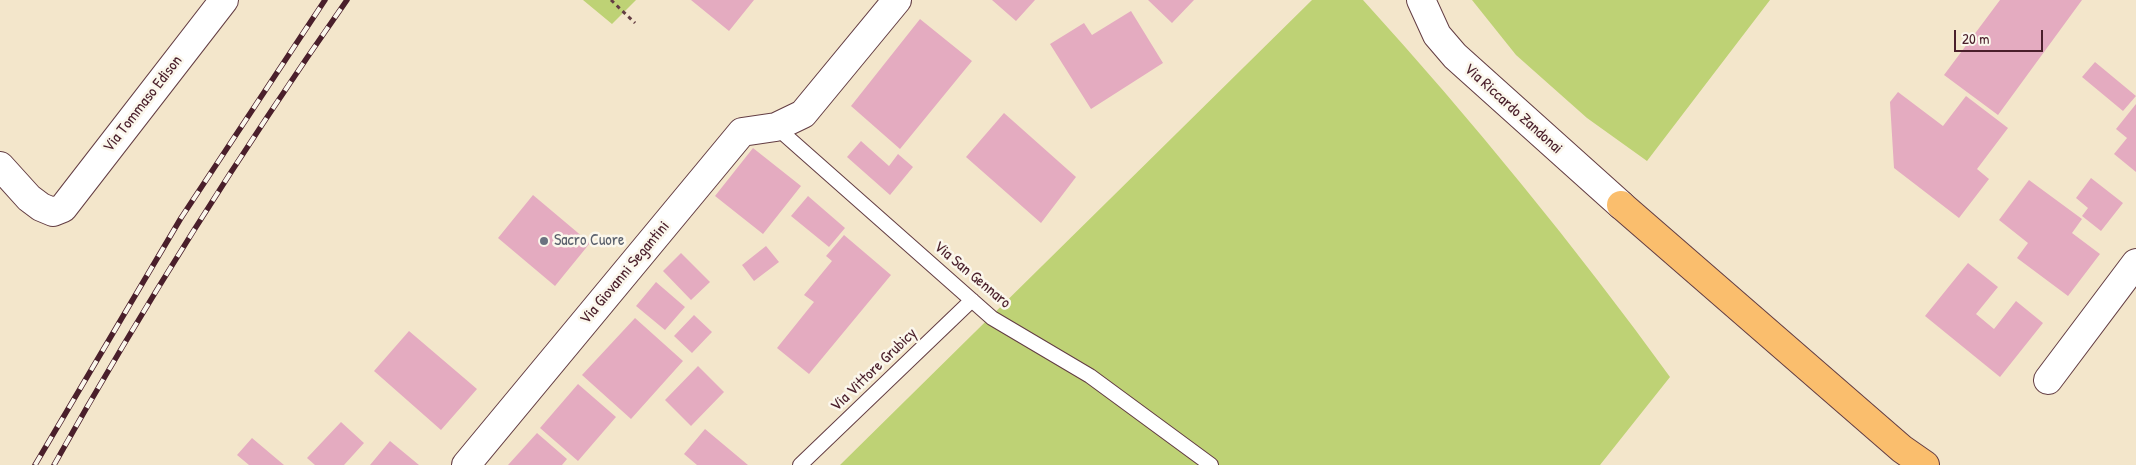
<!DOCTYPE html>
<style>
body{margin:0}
#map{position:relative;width:2136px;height:465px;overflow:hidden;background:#f3e6cb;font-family:"Patrick Hand",sans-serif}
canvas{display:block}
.scale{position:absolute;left:1954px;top:30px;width:89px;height:22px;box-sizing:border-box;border:2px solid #4a1f2b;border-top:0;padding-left:6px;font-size:15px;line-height:18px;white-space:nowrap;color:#4a1f2b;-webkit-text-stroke:4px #fbf7ec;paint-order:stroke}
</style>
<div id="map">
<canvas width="2136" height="465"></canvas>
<div class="scale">20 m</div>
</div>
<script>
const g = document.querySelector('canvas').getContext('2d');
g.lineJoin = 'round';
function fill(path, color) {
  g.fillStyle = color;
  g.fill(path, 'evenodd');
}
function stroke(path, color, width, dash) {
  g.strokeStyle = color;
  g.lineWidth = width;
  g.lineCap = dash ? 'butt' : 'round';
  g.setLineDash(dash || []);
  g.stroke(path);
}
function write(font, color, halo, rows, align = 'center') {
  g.font = font + ' "Patrick Hand",sans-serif';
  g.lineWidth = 5;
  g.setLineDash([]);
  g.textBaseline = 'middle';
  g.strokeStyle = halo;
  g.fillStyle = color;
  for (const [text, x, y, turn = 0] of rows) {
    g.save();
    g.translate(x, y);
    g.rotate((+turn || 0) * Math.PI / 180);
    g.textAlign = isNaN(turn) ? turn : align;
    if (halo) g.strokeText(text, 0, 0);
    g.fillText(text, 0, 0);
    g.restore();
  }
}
const green = new Path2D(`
 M583,0H636L612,24Z
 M1312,0H1363C1472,120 1575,246 1670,377L1600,465H840Z
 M1472,0H1770L1647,161L1587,118L1516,55Z`);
const building = new Path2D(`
 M691,0H754L729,31Z
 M992,0H1035L1016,21Z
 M1148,0H1194L1172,23Z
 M2000,0H2082L1998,115L1944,75Z
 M1131,11L1163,63L1091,109L1050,44L1084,23L1092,35Z
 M920,19L972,61L900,149L851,106Z
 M2095,62L2136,96L2123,111L2082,77Z
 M1898,92L1943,126L1966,96L2008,128L1977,169L1989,179L1959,218L1894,168L1890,102Z
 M2136,104V172L2114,154L2127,138L2116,129Z
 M1004,113L1076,177L1041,223L966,157Z
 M861,141L889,166L898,154L913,167L890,195L847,157Z
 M753,148L801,186L763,234L715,196Z
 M2091,178L2123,203L2101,231L2082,216L2088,208L2076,198Z
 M2029,180L2082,219L2072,233L2100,254L2068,296L2017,258L2028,243L1999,220Z
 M533,195L590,243L555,286L498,238Z
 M808,196L845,228L829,247L791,216Z
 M844,235L891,275L809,374L777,348L814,302L804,295L832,261L826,256Z
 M766,246L779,262L754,281L742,265Z
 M681,253L710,282L691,300L663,271Z
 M1968,263L1998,287L1976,314L1994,329L2016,301L2043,323L2000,377L1925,316Z
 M656,282L685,307L665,330L636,306Z
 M694,315L712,332L692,353L674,336Z
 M635,318L683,361L631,419L582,375Z
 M409,331L477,389L441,430L374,371Z
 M698,366L724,392L691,426L665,400Z
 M578,384L616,417L578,461L540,428Z
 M341,422L364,443L344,465H315L307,458Z
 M705,429L748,465H697L684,454Z
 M537,433L567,459L562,465H508Z
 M252,438L284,465H249L237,455Z
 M390,441L419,465H370Z`);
const path = new Path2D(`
 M611,0L635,23`);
const service = new Path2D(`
 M776,127L992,318L1090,376L1211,465
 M800,465L972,300`);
const minor = new Path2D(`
 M0,166L29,198L41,207L53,212L63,208L224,0
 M2048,380L2136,263
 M466,465L742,132L776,127L803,114L897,0`);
const tertiary = new Path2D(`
 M1421,0L1437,35L1455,56L1621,205`);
const trunk = new Path2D(`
 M1621,205L1902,449L1925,465`);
const rail = new Path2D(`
 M35,465L181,218L325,0
 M54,465C144,305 242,150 347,0`);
const markers = [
 [544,241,5,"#6b7280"]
];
const streetNames = [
 ["Via Tommaso Edison",143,104,-52],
 ["Via Riccardo Zandonai",1513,109,42],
 ["Via Giovanni Segantini",625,273,-50],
 ["Via San Gennaro",972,275,40],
 ["Via Vittore Grubicy",874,370,-44]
];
const worshipNames = [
 ["Sacro Cuore",554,241]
];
fill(green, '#bed275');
fill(building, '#e4abc0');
stroke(service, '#633d43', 16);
stroke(minor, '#633d43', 30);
stroke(tertiary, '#633d43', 30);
stroke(trunk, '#633d43', 30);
stroke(path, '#633d43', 3, [4, 4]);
stroke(service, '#fff', 14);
stroke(minor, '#fff', 28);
stroke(tertiary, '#fff', 28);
stroke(trunk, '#fabe6d', 28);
stroke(rail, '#4a1f2b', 5.5);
stroke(rail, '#fbf7ec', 4, [11]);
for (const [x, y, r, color] of markers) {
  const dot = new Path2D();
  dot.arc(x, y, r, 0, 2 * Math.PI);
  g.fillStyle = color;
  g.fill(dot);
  stroke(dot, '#fbf7ec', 2);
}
write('16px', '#4a1f2b', '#fbf7ec', streetNames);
write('16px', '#5b616d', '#fbf7ec', worshipNames, 'left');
</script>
